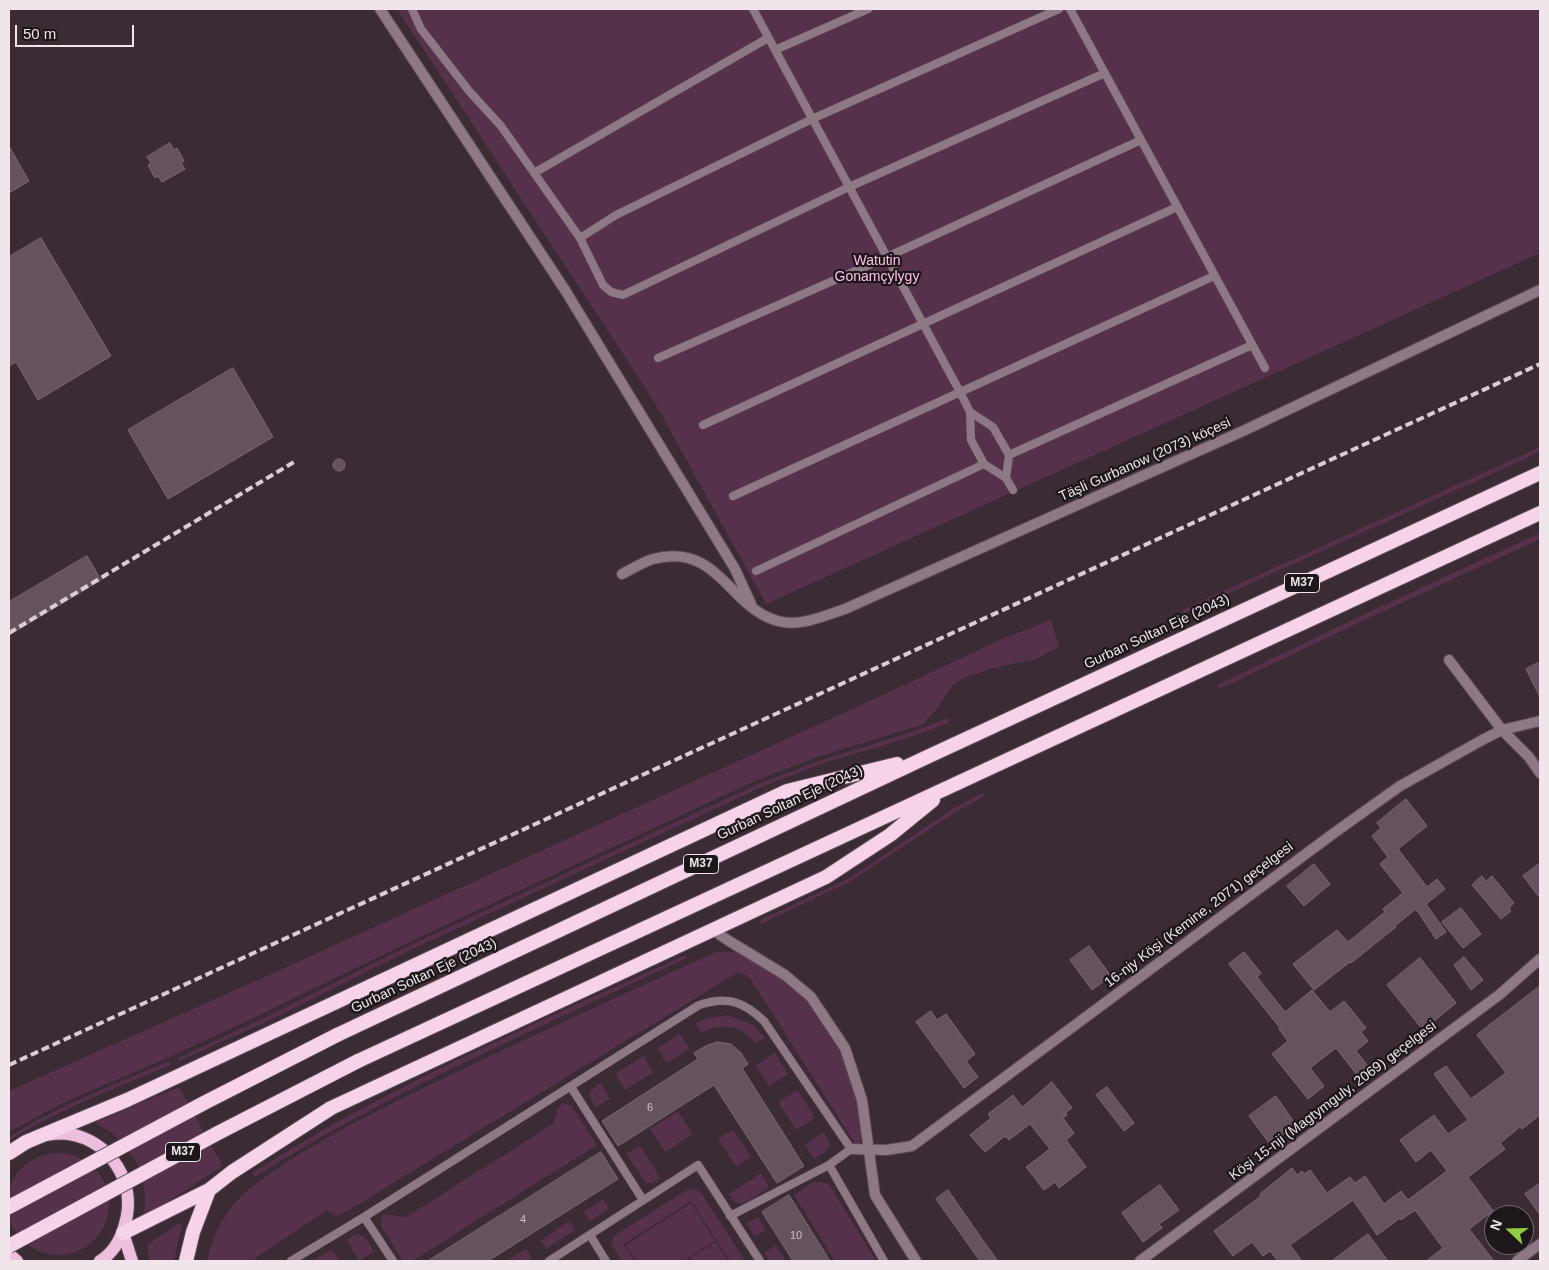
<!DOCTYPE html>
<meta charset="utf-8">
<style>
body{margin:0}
#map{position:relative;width:1549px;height:1270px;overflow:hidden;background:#3b2b35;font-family:Arial,sans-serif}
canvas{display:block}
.frame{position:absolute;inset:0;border:10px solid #efe5eb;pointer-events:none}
.north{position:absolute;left:1484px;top:1205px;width:50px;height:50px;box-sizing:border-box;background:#1d161b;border:1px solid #71696e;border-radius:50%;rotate:291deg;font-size:14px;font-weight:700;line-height:20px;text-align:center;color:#efe5eb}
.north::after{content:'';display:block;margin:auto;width:18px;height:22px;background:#8fcd42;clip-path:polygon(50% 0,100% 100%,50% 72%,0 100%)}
.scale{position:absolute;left:15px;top:25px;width:119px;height:22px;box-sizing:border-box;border:2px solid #efe5eb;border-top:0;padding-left:6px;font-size:15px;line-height:18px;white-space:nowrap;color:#efe5eb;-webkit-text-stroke:4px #1d161b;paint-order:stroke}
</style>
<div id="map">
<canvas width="1549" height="1270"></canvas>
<div class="frame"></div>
<div class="north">N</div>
<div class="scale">50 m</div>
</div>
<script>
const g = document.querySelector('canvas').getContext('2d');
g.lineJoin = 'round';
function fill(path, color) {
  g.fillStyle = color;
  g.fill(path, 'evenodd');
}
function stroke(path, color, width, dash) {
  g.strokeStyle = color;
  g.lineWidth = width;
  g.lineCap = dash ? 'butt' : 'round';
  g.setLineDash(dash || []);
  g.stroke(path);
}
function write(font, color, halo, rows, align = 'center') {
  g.font = font + ' Arial,sans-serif';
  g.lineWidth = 4.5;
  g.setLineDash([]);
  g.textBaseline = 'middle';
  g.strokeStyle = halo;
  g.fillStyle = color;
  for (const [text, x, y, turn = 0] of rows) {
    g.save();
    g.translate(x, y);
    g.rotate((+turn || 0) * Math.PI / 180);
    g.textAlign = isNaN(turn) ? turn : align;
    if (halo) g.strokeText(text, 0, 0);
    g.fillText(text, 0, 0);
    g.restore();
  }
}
const green = new Path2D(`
 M397,9H1540V253L766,604L655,403Z
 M1540,447V452L1183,614L1182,610Z
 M1540,533V539L1371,617L1219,689L1217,685L1369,612Z
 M1051,620L1059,647L1036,659L994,668L966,677L954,684L935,711L922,725L820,756L757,780L401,946L264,1013L176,1054L61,1104L9,1132V1091L267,976L885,694L1002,639Z
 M948,718L950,722L911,737L823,763L760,788L404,953L268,1021L179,1061L178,1058L266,1017L402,949L758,784L822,760L909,733Z
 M983,793L984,796L954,813L849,882L761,924L760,920L848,879L951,810Z
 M716,952H742L794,981L825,1019L847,1065L858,1103L862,1134L860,1145H856L749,977L744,974L737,973L344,1213L336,1216L328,1211L325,1212L251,1261H207C212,1236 224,1214 242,1195C252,1186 264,1178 275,1170C317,1142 362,1118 407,1096C509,1046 613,999 716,952Z
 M685,955L687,958C614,992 540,1026 468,1061C394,1097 323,1133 255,1177L252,1173C387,1086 540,1022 685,955Z
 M728,1015L753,1025L765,1038L756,1043C741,1026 721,1022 701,1033L696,1023L707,1018Z
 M680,1034L689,1049L666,1063L657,1048Z
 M775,1053L788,1074L769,1086L756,1066Z
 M644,1056L653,1072L625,1090L615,1074Z
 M170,1061L171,1065C116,1088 59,1109 9,1141V1137C59,1105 115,1084 170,1061Z
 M600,1083L610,1099L596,1107L590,1098V1091Z
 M179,1087L223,1166L144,1217C144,1210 145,1203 145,1197C144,1165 123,1134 94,1123Z
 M798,1090L815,1118L796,1130L778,1102Z
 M563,1103L572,1106L597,1145L412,1261H403L384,1231L381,1225L382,1217L384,1214L406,1217L553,1124L558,1108Z
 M678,1111L692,1134L665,1152L650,1129Z
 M733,1130L751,1157L736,1167L718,1139Z
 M824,1132C834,1149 828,1150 814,1159L805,1145Z
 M640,1145L660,1178L653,1183H646L626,1154Z
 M7 1204a51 51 0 1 1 102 0a51 51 0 1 1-102 0Z
 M761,1173L769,1187C763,1191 744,1206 737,1203C733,1202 731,1197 729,1194Z
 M814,1182H821L829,1184L876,1261H835L794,1195Z
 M692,1189L698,1190L702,1194L745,1261H730L691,1201L624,1244L634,1261H621L611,1243L615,1235L687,1190Z
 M603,1199L609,1209L590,1221L584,1212Z
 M691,1203L715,1241L683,1261H636L626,1245Z
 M758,1217L766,1230L755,1237L747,1224Z
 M569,1221L575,1230L546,1249L541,1240Z
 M179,1223H182V1225L174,1261H150L147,1249L148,1244Z
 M356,1234C366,1234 369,1244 374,1252L359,1261L347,1240Z
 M716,1242L728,1261H692L690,1258Z
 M776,1245L786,1261H770L764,1253Z
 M332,1249L340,1261H312Z
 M526,1249L532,1258L527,1261H507Z`);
const building = new Path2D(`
 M170,143L174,150L177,148L184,161L181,163L185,169L162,182L158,176L155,178L148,165L151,163L147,157Z
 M9,146L29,181L9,193Z
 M41,238L111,356L38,400L16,362L9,366V257Z
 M233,368L273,437L168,499L128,430Z
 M333 465a6 6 0 1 1 12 0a6 6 0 1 1-12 0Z
 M87,556L101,580L9,635V602Z
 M1540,662V697L1526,669Z
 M1406,799L1427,826L1398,849L1427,887L1437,879L1445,889L1426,904L1446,932L1436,939L1416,909L1395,926L1396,927L1351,963L1350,962L1314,990L1293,964L1337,930L1348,942L1385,912L1383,909L1403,893L1380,864L1388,857L1372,836L1381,828L1377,823Z
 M1540,863V898L1523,876Z
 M1314,864L1330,884L1304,906L1287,886Z
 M1482,876L1486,881L1492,876L1514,903L1509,908L1511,911L1501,919L1472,885Z
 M1461,908L1481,934L1463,948L1442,922Z
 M1089,946L1111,976L1092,990L1070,960Z
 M1244,952L1261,973L1257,977L1285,1012L1312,990L1330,1012L1344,1001L1366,1028L1361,1032L1368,1041L1356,1051L1372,1071L1361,1080L1336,1048L1310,1068L1324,1086L1308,1099L1272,1054L1288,1041L1279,1029L1280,1028L1229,964Z
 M1464,957L1483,980L1471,990L1454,965Z
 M1420,958L1456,1003L1423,1030L1387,985Z
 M1540,986V1115L1522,1129L1520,1127L1500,1143L1505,1149L1468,1177L1493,1211L1469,1229L1494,1261H1426L1443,1248L1415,1210L1401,1220L1400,1218L1377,1235L1353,1200L1290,1245L1302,1261H1278L1270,1251L1263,1256L1252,1242L1233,1256L1214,1231L1261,1196L1260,1194L1292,1168L1297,1175L1302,1171L1304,1174L1310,1170L1327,1193L1350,1177L1355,1183L1365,1176L1384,1204L1401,1191L1408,1200L1447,1171L1431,1150L1416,1162L1400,1140L1434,1115L1448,1134L1468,1120L1434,1074L1446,1066L1471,1099L1506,1073L1477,1035Z
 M931,1011L937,1020L946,1014L975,1054L966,1061L978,1077L964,1088L916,1022Z
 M717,1042L731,1044L741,1053L748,1064L742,1068L804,1166L777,1183L714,1085L618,1146L602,1121L698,1059L694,1053L706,1046Z
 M1052,1082L1072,1108L1066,1112L1067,1115L1063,1118L1074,1133L1066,1140L1086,1167L1059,1188L1055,1182L1044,1190L1026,1167L1050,1149L1030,1124L1009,1140L1005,1136L985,1152L970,1135L991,1118L988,1114L1013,1095L1022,1107Z
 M1107,1087L1134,1123L1124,1131L1096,1095Z
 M1276,1096L1296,1125L1270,1144L1249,1116Z
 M601,1152L618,1179L488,1261H428Z
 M1540,1183V1215L1525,1194Z
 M1160,1185L1179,1210L1159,1224L1162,1228L1143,1242L1122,1213Z
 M948,1190L984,1242L998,1261H980L936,1199Z
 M789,1195L830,1261H793L762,1212Z
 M1368,1234L1388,1261H1332Z`);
const service = new Path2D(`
 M412,9L421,29L469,91L501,126L580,238L603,285L611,292L623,295L849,187L1105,73
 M753,9L960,392L970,412L971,440L984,464L1006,478L1013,490
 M1070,9L1265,368
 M775,50L868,9
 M534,173L768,38
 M580,238L616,215L812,119L1059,9
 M658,358L887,257L1141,140
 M970,412L993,427L1009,455L1006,478
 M703,425L1177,207
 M1009,455L1252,345
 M733,496L1214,276
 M756,571L984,464
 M571,1087L643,1200
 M730,1216L829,1165
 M364,1217L393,1261
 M590,1235L606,1261
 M291,1261L364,1217L699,1005C727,996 743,1001 764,1021L851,1149L829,1165L884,1261
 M549,1261L698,1165L760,1261`);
const minor = new Path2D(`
 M380,9L565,290L735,569L751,604
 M622,574C632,569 643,562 653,559C695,548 713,570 739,596C750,607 762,617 778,621C800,627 824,616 845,609L1243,431L1540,290
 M1449,660L1502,730L1529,757L1540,773
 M713,930L729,941L785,975L811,997L845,1048L862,1100L875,1195L916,1261
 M851,1149L886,1150L912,1146L1334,833L1400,786L1484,739L1502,730L1540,721
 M1140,1261L1499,995L1540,959
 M1517,1261L1540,1244`);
const primary = new Path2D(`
 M46,1135C53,1134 62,1133 69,1134C111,1141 137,1183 125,1224C121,1239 113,1253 100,1261
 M123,1233L132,1261
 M9,1254L17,1261`);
const trunk = new Path2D(`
 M337,1035L927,757L1540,473
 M358,1061L1540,513
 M9,1153L26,1142L127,1100L787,791L897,764
 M123,1233L209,1190L232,1172L331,1108L826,877L890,835L933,800
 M186,1261L193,1232L209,1190`);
const rail = new Path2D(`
 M9,633L294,462
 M9,1065L1540,364`);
const trunkBridge = new Path2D(`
 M9,1207L204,1103L337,1035
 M9,1246L218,1133L358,1061`);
const numberNames = [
 ["6",650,1108],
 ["4",523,1220],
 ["10",796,1236]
];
const shields = [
 [1302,583,35],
 [701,864,35],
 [183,1152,35]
];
const shieldNames = [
 ["M37",1302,583],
 ["M37",701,864],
 ["M37",183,1152]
];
const parkNames = [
 ["Watutin",877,261],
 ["Gonamçylygy",877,277]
];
const streetNames = [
 ["Täşli Gurbanow (2073) köçesi",1145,460,-24],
 ["Gurban Soltan Eje (2043)",1157,632,-25],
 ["Gurban Soltan Eje (2043)",790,803,-25],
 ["16-njy Köşi (Kemine, 2071) geçelgesi",1199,915,-37],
 ["Gurban Soltan Eje (2043)",424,976,-25],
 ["Köşi 15-nji (Magtymguly, 2069) geçelgesi",1333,1101,-37]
];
fill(green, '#56314a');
fill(building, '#64535e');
stroke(building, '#7a6873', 1);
stroke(service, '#584952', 9);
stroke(minor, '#584952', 12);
stroke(primary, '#584952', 14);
stroke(trunk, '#584952', 16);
stroke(service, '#8f7886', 8);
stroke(minor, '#8f7886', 10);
stroke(primary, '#edbfdc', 12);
stroke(trunk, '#f6d3e8', 14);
stroke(rail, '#d8cdd4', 4, [8, 4]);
stroke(trunkBridge, '#584952', 16, []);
stroke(trunkBridge, '#f6d3e8', 14);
write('11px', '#ccc0c8', null, numberNames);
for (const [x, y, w] of shields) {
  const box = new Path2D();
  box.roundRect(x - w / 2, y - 9.5, w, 19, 4);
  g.fillStyle = '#1d161b';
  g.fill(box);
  stroke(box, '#efe5eb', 1);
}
write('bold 12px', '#efe5eb', null, shieldNames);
write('14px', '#fcc0e6', '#1d161b', parkNames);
write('14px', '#efe5eb', '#1d161b', streetNames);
</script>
